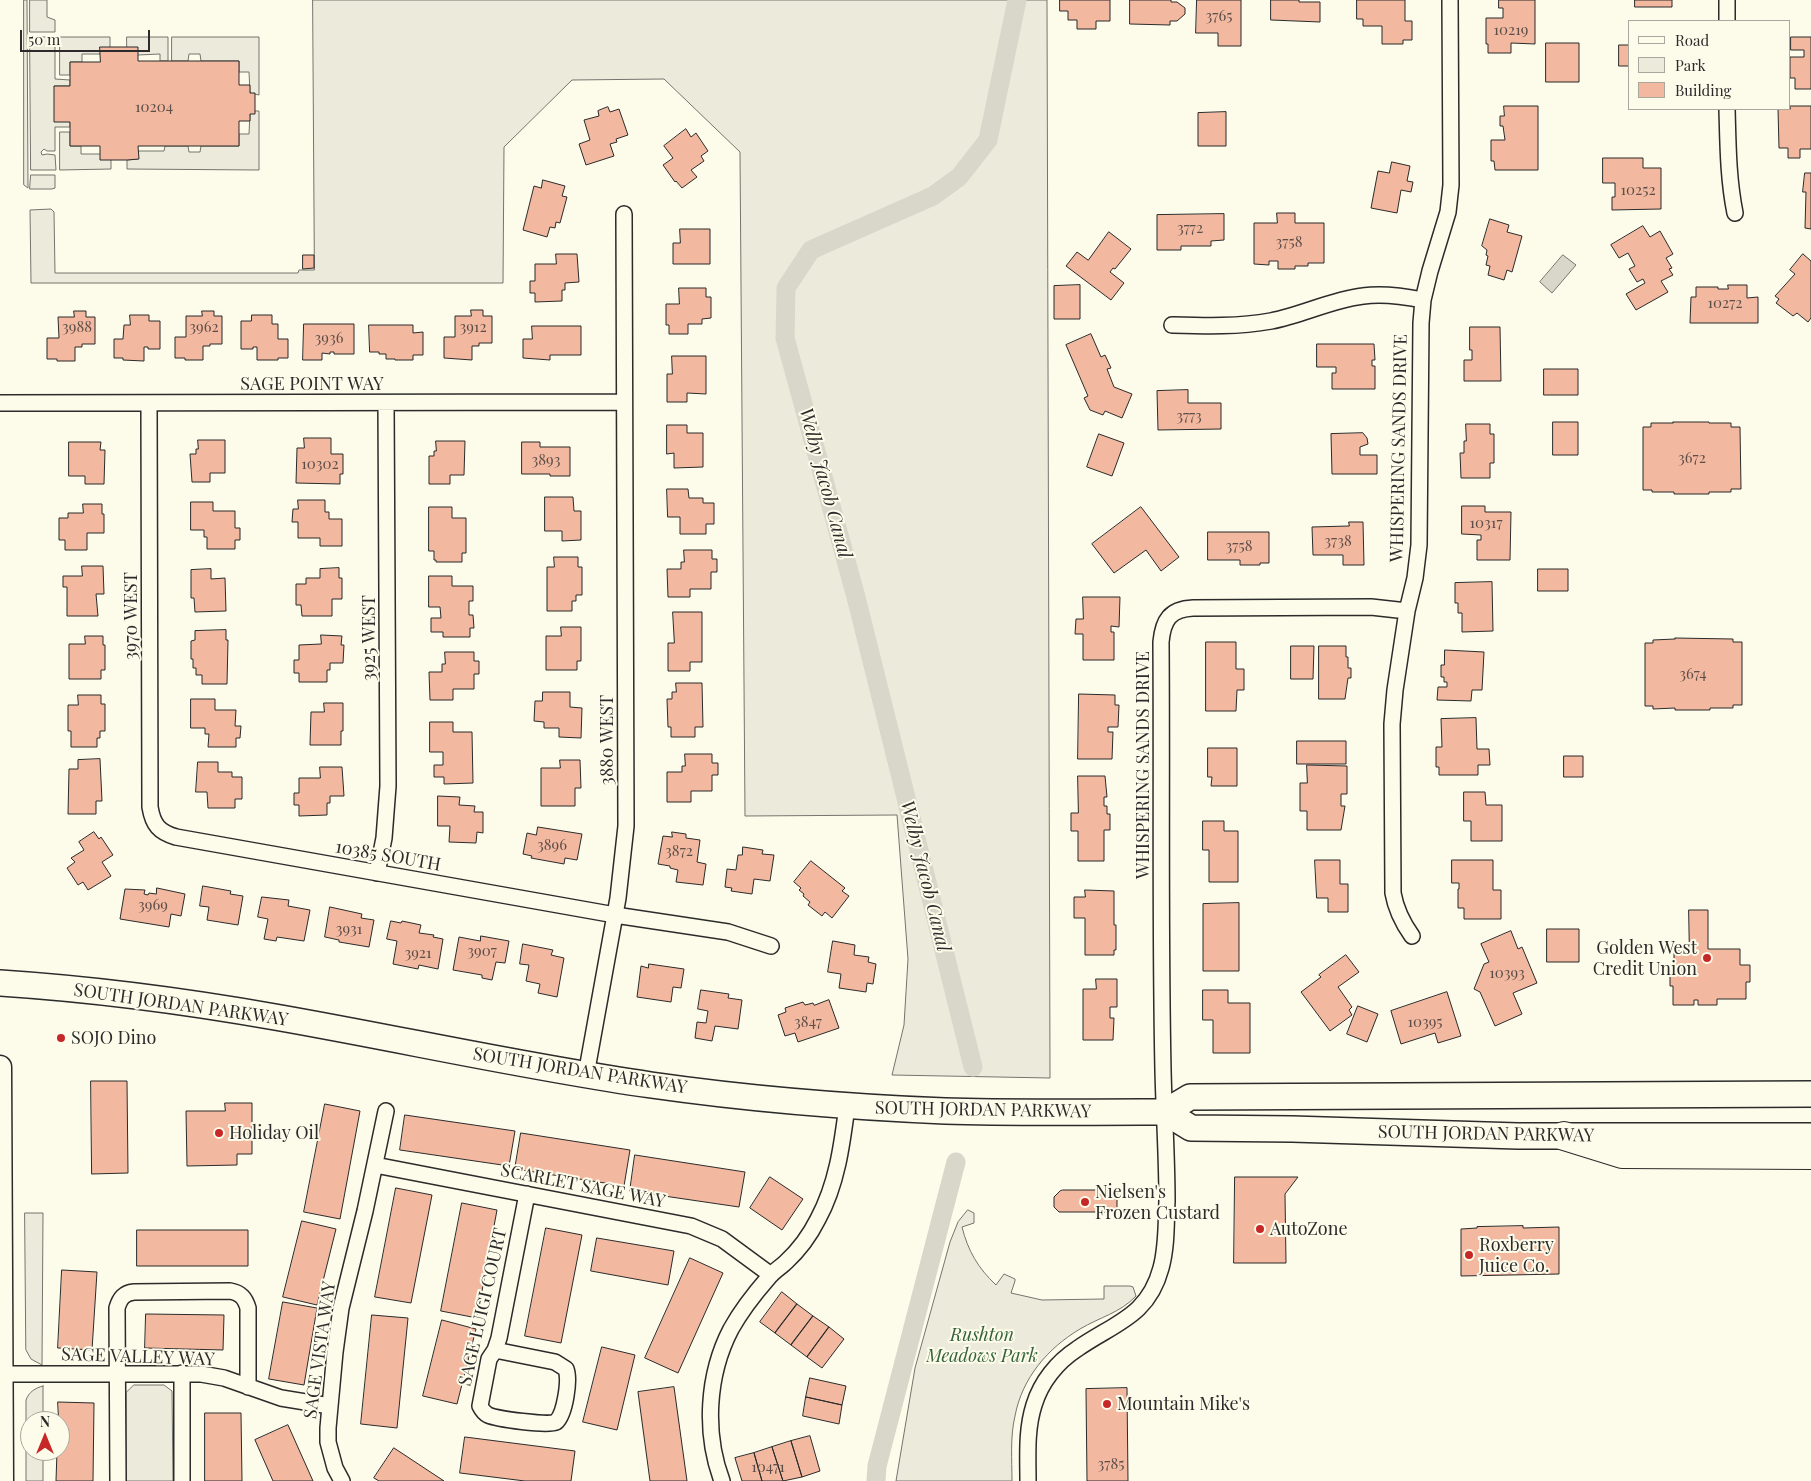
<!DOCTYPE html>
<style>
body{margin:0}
#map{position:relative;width:1811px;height:1481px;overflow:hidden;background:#fdfbea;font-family:"Playfair Display",serif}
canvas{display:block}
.legend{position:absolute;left:1628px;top:20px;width:162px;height:90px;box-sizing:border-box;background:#fdfbea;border:1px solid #a9a89e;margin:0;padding:6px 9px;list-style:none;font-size:15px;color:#2b2b2b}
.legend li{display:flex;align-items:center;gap:10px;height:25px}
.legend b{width:25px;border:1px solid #a9a89e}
.north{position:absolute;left:20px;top:1411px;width:50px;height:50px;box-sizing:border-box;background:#fdfbea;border:1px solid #a9a89e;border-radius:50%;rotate:0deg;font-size:14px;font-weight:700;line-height:20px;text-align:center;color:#2b2b2b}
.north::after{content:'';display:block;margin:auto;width:18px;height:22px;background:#c62828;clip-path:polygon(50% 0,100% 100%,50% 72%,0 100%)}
.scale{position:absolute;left:20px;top:30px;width:130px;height:22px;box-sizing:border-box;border:2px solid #2b2b2b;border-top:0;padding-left:6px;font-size:15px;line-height:18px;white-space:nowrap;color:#2b2b2b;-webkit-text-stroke:4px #fdfbea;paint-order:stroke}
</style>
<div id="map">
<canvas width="1811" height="1481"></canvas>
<ul class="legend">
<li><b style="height:6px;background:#fdfbea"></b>Road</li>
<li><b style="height:14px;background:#ecebdb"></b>Park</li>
<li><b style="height:14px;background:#f2b8a0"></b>Building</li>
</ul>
<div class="north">N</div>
<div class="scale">50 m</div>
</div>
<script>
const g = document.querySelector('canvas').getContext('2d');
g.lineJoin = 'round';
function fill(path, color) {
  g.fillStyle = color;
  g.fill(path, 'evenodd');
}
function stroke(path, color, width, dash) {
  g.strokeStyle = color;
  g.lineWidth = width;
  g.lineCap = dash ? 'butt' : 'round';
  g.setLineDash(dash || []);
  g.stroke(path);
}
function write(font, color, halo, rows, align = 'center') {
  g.font = font + ' "Playfair Display",serif';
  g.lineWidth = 4;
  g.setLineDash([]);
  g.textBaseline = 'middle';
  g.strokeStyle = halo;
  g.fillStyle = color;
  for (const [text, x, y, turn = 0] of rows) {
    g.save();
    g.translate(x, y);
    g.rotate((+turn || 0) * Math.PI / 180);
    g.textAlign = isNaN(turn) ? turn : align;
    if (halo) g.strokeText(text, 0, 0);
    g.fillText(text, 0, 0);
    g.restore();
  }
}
const green = new Path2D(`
 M24,0H27L28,188L24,185Z
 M30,0H47V17L55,20V32H30Z
 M313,0H1047L1050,1078L892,1075L904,1025L908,959L897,815L745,816L740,152L664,79L572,80L504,147L503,283H31L30,210L51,209L54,212L55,273H298L299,270H314Z
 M30,37H55V79L70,80V86H54L70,122V127H55V151H47L44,149L41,152L42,155L47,154L55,155L56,170H31Z
 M60,37H110V47L100,54H82V62H70V75H60Z
 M127,37H168V61H160V54L138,55L127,47Z
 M172,37H259V95L250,93L249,72H239V61H201L200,54H189L188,61H172Z
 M255,111H259V170L127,169V160L138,159V151H164L165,146H188L189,152H200L201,146H239V134H249L250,114Z
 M60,132H70V146H81V154H100L111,160V169L60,170Z
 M31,175H55V188L52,189H30Z
 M968,1210L974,1213V1223L962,1227C968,1251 978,1268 996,1285L1004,1274L1015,1279V1281L1011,1293L1042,1300L1104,1299V1286H1130L1133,1287L1136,1296C1120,1313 1100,1317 1080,1329C1048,1348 1022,1378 1015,1416C1010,1437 1012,1459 1012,1481H896L915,1368L950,1242L958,1222Z
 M25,1213H43L42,1365L31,1359L26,1350Z
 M134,1385H164L172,1391L173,1481H126V1393Z
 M43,1386V1421H30V1451H43V1481H26V1400C29,1392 35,1388 43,1386Z`);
const water = new Path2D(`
 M1563,255L1576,265L1552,293L1540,282Z`);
const canal = new Path2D(`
 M973,1067L856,597L785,338L786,288L811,250L933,196L959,177L988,140L1017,0
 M876,1481L877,1466L956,1162`);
const building = new Path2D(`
 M1060,0H1110V21H1096V29H1077V20H1068V11H1060Z
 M1130,0H1171V2H1177L1185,8V14L1177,21H1170V25L1130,24Z
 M1197,0H1241V46H1218V33H1196Z
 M1271,0H1299V2H1320V22L1271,20Z
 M1357,0H1405V21H1412V40H1403V44H1382V26H1363V19H1357Z
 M1499,0H1535V44L1511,43V53H1488V44H1486V18H1503V8H1499Z
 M1635,0H1672V7H1635Z
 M1791,37H1811V89H1795V78H1790V57H1804V50H1791Z
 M1546,43H1579V82H1546Z
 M1619,45H1630V66H1619Z
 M100,47H138V61H239V85H250V93H255V114H250V121H239V146H138L139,159L127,160H100V146H70V122H54V86H70V62H100Z
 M1504,106H1538V170H1495L1494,161H1491V140H1505L1503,126H1500V116H1504Z
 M1790,106H1811V149H1800V158H1788V148H1779L1778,109H1790Z
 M608,107L610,112L619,109L628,135L616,139L617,142L610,144L614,156L586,165L579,144L590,140L584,120L599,116L598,111Z
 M1226,112V146H1198V113Z
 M686,129L691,137L696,133L708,151L701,156L704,161L691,170L697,177L682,188L676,181L675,182L663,165L673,158L664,146Z
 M1603,158H1643V168H1661V209L1612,210V197H1615V183H1603Z
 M1392,162L1410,166L1407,181L1413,182L1411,192L1401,190L1397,213L1371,208L1378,171L1389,173Z
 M1805,173H1811V229L1805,228L1806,192H1803Z
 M543,180L565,186L562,196L567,197L560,223L556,222L555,228L550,227L547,237L523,230L534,186L541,188Z
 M1277,213H1295V223H1324V263H1308V266H1295V269H1278V261H1269V265L1254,264V223H1277Z
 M1224,214V240L1211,241V246H1181V250H1157V215Z
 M1490,219L1509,225L1507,232L1522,236L1512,272L1507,270L1504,280L1488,275L1490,266L1486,265L1488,256L1486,255L1487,250L1482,246Z
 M1643,226L1650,237L1660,231L1673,254L1666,258L1672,268L1669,269L1673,275L1661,281L1668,292L1636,310L1626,294L1645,283L1643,279L1637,282L1629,269L1635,266L1628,253L1619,258L1611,245Z
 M680,229H710V264H673V243H680Z
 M1109,232L1131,249L1115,269L1113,268L1110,272L1124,283L1111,300L1066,266L1077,252L1088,260Z
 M556,254H577L579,282L565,283V290H562V301L535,302V293H530V281H535V264H556Z
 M1803,254L1811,261V318L1808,322L1797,313L1793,316L1776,303L1779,299L1775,296L1795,274L1790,270Z
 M303,255H314V268L303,269Z
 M1080,285V319H1054V286Z
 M1728,285H1747V298L1758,297V323H1690L1691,297H1696V287H1718V289H1728Z
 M679,288H706V297H711V318L702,319V324H688V334H669V325H666V304H679Z
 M471,310H483V316H492V343H479V346H472V360L444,358V337H455V316H471Z
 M74,311H86V317H95V344H82V347H75V361H57V359H47V338H59L58,317H74Z
 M202,311H214V316H222V344H210V346H203V360H185V358H175V337H186V316H202Z
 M130,315H149V321H160V349H148V347H144V361L123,360V358H114V339H123L124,325H130Z
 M252,315H272V324H278V339H288V358H278V360H257V347H253V349H241V321H251Z
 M304,324H354V354H334V352H330V354L322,353V360H303Z
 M369,325H413V333L423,332V355H413V360H395V359H386V354H379V352H370Z
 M532,326H581V355H550V360L523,358V339H532Z
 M1470,327H1500L1501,381H1464V360H1472V350H1470Z
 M1091,334L1101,357L1105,355L1111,368L1107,369L1114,387L1132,394L1122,418L1105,411L1103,415L1090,410L1084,398L1088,396L1066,345Z
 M1317,344H1374L1375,360H1372V366H1375V389H1332V373H1336V367H1317Z
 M672,356H706V394L687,393V402H667V374H672Z
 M1544,369H1578V395H1544Z
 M1188,390V403H1221V429L1158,430L1157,391Z
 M1553,422H1578V455H1553Z
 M1673,422H1709V423H1731V427H1740L1741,489H1731V492H1709V494H1674V492H1652V490H1643V427H1651V423H1673Z
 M1466,424H1490V434H1494V463H1490V478H1461L1460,453H1464V441H1466Z
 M667,425H687V433H703V467L674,468V453L667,454Z
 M1363,433L1367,438L1368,444L1360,447V455H1377V474H1332L1331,434Z
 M1099,434L1124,443L1112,476L1087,467Z
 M304,438H331V454H343V474H340V484L296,483L297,448H304Z
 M198,440H225V473H210V482H192L190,454H196V449H198Z
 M436,441H465L464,475H450V484H429V456H434V451H436Z
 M69,442H101L100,450H105L104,484H85V476H69Z
 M522,442H540V447H570V476H550V474H522Z
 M667,489H688L689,498H703V503H714V524H706V534H680V517H668Z
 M545,497H573L574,511H581V540L562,541V531H545Z
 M298,500H325V512H329V519H342V546H320V538H298V522H292L293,509H298Z
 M191,502H213V511H235V528H240V540H235V549H207V537H204V530H191Z
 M83,504H102V514H104V533H87V550H65V540H59V518H68V513H83Z
 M1462,506H1485V512H1511L1510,560H1477V540H1481V535L1462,534Z
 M429,507H452V518H466V553H462V562H436V560H434V551H429Z
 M1141,507L1179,557L1161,571L1146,550L1114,573L1092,544Z
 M1349,522H1363L1364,565H1343V555H1313L1312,527L1349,526Z
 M1208,532H1269V563H1260V565H1240V560H1208Z
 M684,550H712V559H717V572H711V589H690V597H668L667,569H681V562H684Z
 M554,557H578V567H582V595H576V601H572V611H547V567H554Z
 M82,566H103L104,594H96L98,616H67V587H63V576H82Z
 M339,568V578H342V599H332V616H302L301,605H296V584H306V578H320V569Z
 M211,569V579L225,578L226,611L195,612L194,598H191V570Z
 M1538,569H1568V591H1538Z
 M429,576H452V586H473V601H469V615H473L474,628H470V637H443V632H431V618H441L440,607H429Z
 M1492,582L1493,631L1462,632V613H1458V603H1455V583Z
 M1083,597H1120L1119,627L1111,626V632H1114V660H1083V634H1075L1076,619H1083Z
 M673,612H702V662H690V671H668V643H674Z
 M561,627H581V661H577V670H546V636H561Z
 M226,630V640H228L227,684H202V675H196V668H193V659H191V641L195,640V631Z
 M321,635L342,636L341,645H344L343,663H330V670H327V682H299V673H294V660H299V645L321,644Z
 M85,636H103V645H105V670H101V679H69V644H85Z
 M1675,638L1733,639V642H1742V705H1733V708H1710V710H1675V708L1653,709V706H1645V643H1653V640L1675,639Z
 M1206,642H1236V669H1244V690H1237L1236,711H1206Z
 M1291,646H1314L1313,679H1291Z
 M1319,646H1346V657H1348V668H1351V678H1348L1345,699H1319Z
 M1445,650L1484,652L1482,690H1472L1471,701L1437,700L1438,687H1447V682H1444V677H1441V665H1444Z
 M445,652H474V661H479V674H474V689H453V700H430L429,672H442V664H445Z
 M676,683H702L703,727H695V737H671V727H668L667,699H672V692H676Z
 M543,692H570V707L582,708L581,738L559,737V728H544V722L534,721L535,701H542Z
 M1079,694L1115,695V705H1119L1118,727H1108V732H1113L1112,759H1078Z
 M78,695H101V704H105V731H100V738H97V747H71V731H68V705H78Z
 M191,699H215V710H236L235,726H241L240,738H236V747H208L209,734H205V728H191Z
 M324,703H343V731H341V745H310L311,712H324Z
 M1476,718L1477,749H1489L1490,765H1478V775H1439V767H1436V747H1442L1441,719Z
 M430,722H453V732H472L473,783L444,784V777H434V765H443V752H430Z
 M1297,741H1346V764H1297Z
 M1208,748H1237V786H1211L1212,777H1208Z
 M685,754H712V763H718V775H712V791H691V802H667V772H682V766H685Z
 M1564,756H1583V777H1564Z
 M100,759L102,801H96V814H68L69,769H78V760Z
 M560,760H580L581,788H575V806H541V768H560Z
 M198,762H218V772H232V777H242V799H235V808H208L207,792H196Z
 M1307,765L1347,766V794H1341V806H1345L1341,830H1307V811H1300V783H1307Z
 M320,767H342L344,796H330V803H327V815L299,816V805H294V793H299V778H320Z
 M1078,776H1105L1107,797H1104V806H1107V814H1110V830H1104V861H1078V831H1071V813H1078Z
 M1464,792H1485L1486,805H1502V841H1471V821H1464Z
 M438,796L460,797L459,805L475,806L474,812H483V833L477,832L476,843L449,842L450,826H438Z
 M1203,821H1224V831H1238V882H1209V850H1203Z
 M538,827L582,834L577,860L565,858L564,864L531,858L532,856L523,854L527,833L536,835Z
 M94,832L99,839L101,837L113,855L102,862L111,876L88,890L83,882L78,885L67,868L75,862L71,858L84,850L79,842Z
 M672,832L686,834V838L700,840L697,862L706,864L703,885L676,882L678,870L670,868V866L658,864L663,836L672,837Z
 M743,847L763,850L762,854L774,855L770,881L754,879L752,894L731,891L732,888L725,887L727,869L736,870L738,855H742Z
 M1315,860H1340V884H1348V912H1328V898H1317Z
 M1452,860H1493V890H1501V919H1464V908H1458V889H1459V883H1452Z
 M811,861L845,888L842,891L849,896L832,918L825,912L822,916L808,905L810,902L803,896L804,894L799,890L801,888L794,882Z
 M203,886L231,891L230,894L243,896L238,925L207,920L209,907L200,906Z
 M157,888L185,894L181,916L171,914L169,927L120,919L125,889L145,890L144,894L148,895L149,893L156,894Z
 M1085,890L1114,891V925H1116V950H1114V955H1085V918H1074V897H1085Z
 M262,897L289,900L288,906L310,910L304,941L277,937L276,941L264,939L268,919L258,917Z
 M1239,903V971H1203V904Z
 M330,907L362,914L361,918L374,920L369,947L339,942V940L325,937Z
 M1689,910H1708V949H1740V965H1750V982H1746V999H1717V1005H1698V1000H1694V1005H1673V986H1670V966H1674V951H1689Z
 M391,921L401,923L402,921L421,925L419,933L434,935L433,937L443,939L438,969L419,965L418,969L393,964L397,941L387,939Z
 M1547,929H1579V962H1547Z
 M1511,931L1518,949L1522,947L1537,983L1513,993L1522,1014L1495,1026L1480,992L1474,989L1484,964L1489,962L1481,944Z
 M481,936L509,941L505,963L496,962L492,980L482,978V975L453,970L459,937L480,941Z
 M833,941L855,945L854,955L869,957L868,962L876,964L873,984L867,983L866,992L839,988L841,974L828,972Z
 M523,944L553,950L551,955L564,958L557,997L538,993L540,984L526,981L529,965L520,964Z
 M1346,955L1359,972L1338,987L1352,1007L1349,1010L1352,1015L1330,1031L1301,992L1321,977L1319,975Z
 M649,964L684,969L681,988L673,987L671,1002L637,997L641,966L648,968Z
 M1096,979H1117V1007H1110V1018H1114L1113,1040H1083V989H1096Z
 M701,990L729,994L728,998L742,1000L738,1029L715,1026L712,1041L695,1038L697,1022L706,1023L708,1011L698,1009Z
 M1203,990H1228V1003H1250V1053H1213V1020H1203Z
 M1447,992L1461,1036L1438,1043L1435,1033L1401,1044L1391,1011Z
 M829,1000L839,1028L798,1042L795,1033L785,1036L778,1015L786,1012L785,1008L803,1002L805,1005L813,1003L814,1005Z
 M1358,1006L1378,1014L1367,1042L1347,1034Z
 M91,1081H127L128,1173L92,1174Z
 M225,1103H252V1154H237V1165L187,1166L186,1111H225Z
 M325,1104L360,1111L340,1219L304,1212Z
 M405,1115L515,1131L509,1166L400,1150Z
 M521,1133L630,1150L624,1186L515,1169Z
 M635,1155L745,1172L739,1207L630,1191Z
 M770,1177L803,1199L782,1230L750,1208Z
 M1235,1177H1298L1285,1194L1286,1263H1234Z
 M396,1188L432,1195L411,1303L375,1297Z
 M1063,1190H1117V1212H1059L1054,1207V1197L1060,1191Z
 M462,1203L497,1210L477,1318L441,1311Z
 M302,1221L336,1229L317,1305L283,1297Z
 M1523,1226V1228L1559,1227V1274L1461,1276V1229L1477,1228V1227Z
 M546,1228L582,1235L561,1343L525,1336Z
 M137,1230H248V1266H137Z
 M597,1238L674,1251L668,1285L591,1271Z
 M690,1258L723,1273L678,1373L645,1358Z
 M62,1270L97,1272L92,1350L58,1348Z
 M782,1292L797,1304L775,1333L760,1322Z
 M283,1302L317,1308L304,1385L269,1379Z
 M797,1304L813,1316L791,1345L775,1333Z
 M146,1314L224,1315L223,1350L145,1348Z
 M372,1315L408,1318L397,1428L361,1424Z
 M813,1316L829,1327L807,1357L791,1345Z
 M442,1320L476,1329L457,1404L423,1396Z
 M829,1327L844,1339L822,1368L807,1357Z
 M602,1347L635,1355L617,1430L583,1422Z
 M810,1378L846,1386L842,1405L806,1397Z
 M674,1387L687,1481H650L638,1392Z
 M1127,1388L1128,1481H1087L1086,1389Z
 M806,1397L842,1405L839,1424L803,1416Z
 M58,1402L94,1403L93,1481H56L57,1451H60Z
 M205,1413H241L242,1481H205Z
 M288,1425L313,1481H273L255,1440Z
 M810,1436L820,1471L802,1477L791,1441Z
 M465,1437L575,1451L571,1481H525L460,1473Z
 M791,1441L802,1477L783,1481L772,1447Z
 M772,1447L783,1481H762L754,1453Z
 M394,1448L444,1481H379L374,1478Z
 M754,1453L762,1481H742L735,1458Z`);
const minor = new Path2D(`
 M1727,0V21
 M1727,109C1728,144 1728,178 1735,213
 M1172,325C1206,326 1238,327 1271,321C1302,315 1331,300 1363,296C1383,293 1403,296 1423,300
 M0,403L624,402
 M149,403L150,807C153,825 159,832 176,837L615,915L728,932L771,946
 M377,873L384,838L388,786L386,403
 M1412,936C1402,922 1396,910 1393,893L1392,724L1395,690L1407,611L1415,578L1419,545L1421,323L1423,300L1430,271L1448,212L1451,185L1450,0
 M586,1075L618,898L626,826L624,214
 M375,1165L691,1226L722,1239L771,1275
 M495,1350L555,1362L566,1369C570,1380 565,1414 556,1422C548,1426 497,1419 488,1415C484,1413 482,1410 480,1406L489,1359L495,1350L499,1338L527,1194
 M182,1373V1481
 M0,1374H201L224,1378L281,1398L330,1406
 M118,1481L117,1308C120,1298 124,1293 134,1292L230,1291C241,1293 245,1298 248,1308V1387
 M342,1481L335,1468L328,1442V1428L335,1352L341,1308L365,1211L386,1111
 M722,1481C704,1433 707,1375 731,1329C741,1311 755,1293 769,1277C774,1271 781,1267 786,1262C799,1250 810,1235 818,1219C837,1184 842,1145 847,1106
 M1028,1481C1028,1456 1026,1430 1034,1405C1041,1382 1057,1362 1077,1349C1114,1323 1148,1317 1161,1268C1167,1246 1166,1223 1167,1201C1167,1157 1164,1114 1163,1070C1160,928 1162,785 1161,642C1163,620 1170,609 1193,608L1371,607L1407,611`);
const secondary = new Path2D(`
 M0,1067L2,1481`);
const primary = new Path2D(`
 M0,983C92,989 184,1001 275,1017C401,1039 525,1067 651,1085C749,1099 847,1107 945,1111C1010,1113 1076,1112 1142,1112H1165L1190,1097L1811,1094
 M1165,1112L1191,1128L1292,1129L1518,1136H1811`);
const motorway = new Path2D(`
 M1564,1136L1622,1154L1811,1155`);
const markers = [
 [1707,958,5,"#c62828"],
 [61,1038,5,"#c62828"],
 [219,1133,5,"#c62828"],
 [1085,1202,5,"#c62828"],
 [1260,1229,5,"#c62828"],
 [1469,1255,5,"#c62828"],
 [1107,1404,5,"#c62828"]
];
const numberNames = [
 ["3765",1219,16],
 ["10219",1511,30],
 ["10204",154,107],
 ["10252",1638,190],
 ["3772",1190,228],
 ["3758",1289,242],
 ["10272",1725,303],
 ["3988",77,327],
 ["3962",204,327],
 ["3912",473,327],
 ["3936",329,338],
 ["3773",1189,416],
 ["3672",1692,458],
 ["3893",546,460],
 ["10302",320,464],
 ["10317",1486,523],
 ["3738",1338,541],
 ["3758",1239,546],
 ["3674",1693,674],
 ["3896",552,845],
 ["3872",679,851],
 ["3969",153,905],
 ["3931",349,929],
 ["3907",482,951],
 ["3921",418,953],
 ["10393",1507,973],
 ["3847",808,1022],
 ["10395",1425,1022],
 ["3785",1111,1464],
 ["10471",768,1467]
];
const streetNames = [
 ["SAGE POINT WAY",312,384],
 ["WHISPERING SANDS DRIVE",1399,448,-89],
 ["3970 WEST",131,616,-90],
 ["3925 WEST",369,638,-90],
 ["3880 WEST",607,740,-90],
 ["WHISPERING SANDS DRIVE",1143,765,-90],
 ["10385 SOUTH",388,856,10],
 ["SOUTH JORDAN PARKWAY",181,1005,8],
 ["SOUTH JORDAN PARKWAY",580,1071,9],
 ["SOUTH JORDAN PARKWAY",983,1110,1],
 ["SOUTH JORDAN PARKWAY",1486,1134,1],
 ["SCARLET SAGE WAY",583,1186,11],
 ["SAGE LUIGI COURT",483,1307,-77],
 ["SAGE VISTA WAY",320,1350,-82],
 ["SAGE VALLEY WAY",138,1357,2]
];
const poiNames = [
 ["Golden West",1697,948,"right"],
 ["Credit Union",1697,969,"right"],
 ["SOJO Dino",71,1038],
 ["Holiday Oil",229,1133],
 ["Nielsen's",1095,1192],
 ["Frozen Custard",1095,1213],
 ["AutoZone",1270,1229],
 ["Roxberry",1479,1245],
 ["Juice Co.",1479,1266],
 ["Mountain Mike's",1117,1404]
];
const parkNames = [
 ["Rushton",982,1335],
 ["Meadows Park",982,1356]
];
const waterNames = [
 ["Welby Jacob Canal",825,483,75],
 ["Welby Jacob Canal",925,876,76]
];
fill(green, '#ecebdb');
stroke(green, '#74746e', 1);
fill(water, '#d8d7c9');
stroke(water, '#74746e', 1);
stroke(canal, '#d8d7c9', 19);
fill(building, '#f2b8a0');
stroke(building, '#2b2b2b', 1);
stroke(minor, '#2b2b2b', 18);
stroke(secondary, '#2b2b2b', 25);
stroke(primary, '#2b2b2b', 28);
stroke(motorway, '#2b2b2b', 30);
stroke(minor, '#fdfbea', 15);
stroke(secondary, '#fdfbea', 22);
stroke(primary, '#fdfbea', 25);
stroke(motorway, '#fdfbea', 28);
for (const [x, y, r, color] of markers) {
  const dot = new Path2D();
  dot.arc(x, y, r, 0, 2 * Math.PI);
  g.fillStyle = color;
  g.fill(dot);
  stroke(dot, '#fdfbea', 2);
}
write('15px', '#5d4e48', null, numberNames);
write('18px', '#2b2b2b', '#fdfbea', streetNames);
write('18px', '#2b2b2b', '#fdfbea', poiNames, 'left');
write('italic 18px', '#34623c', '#fdfbea', parkNames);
write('italic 19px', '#2b2b2b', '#fdfbea', waterNames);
</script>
